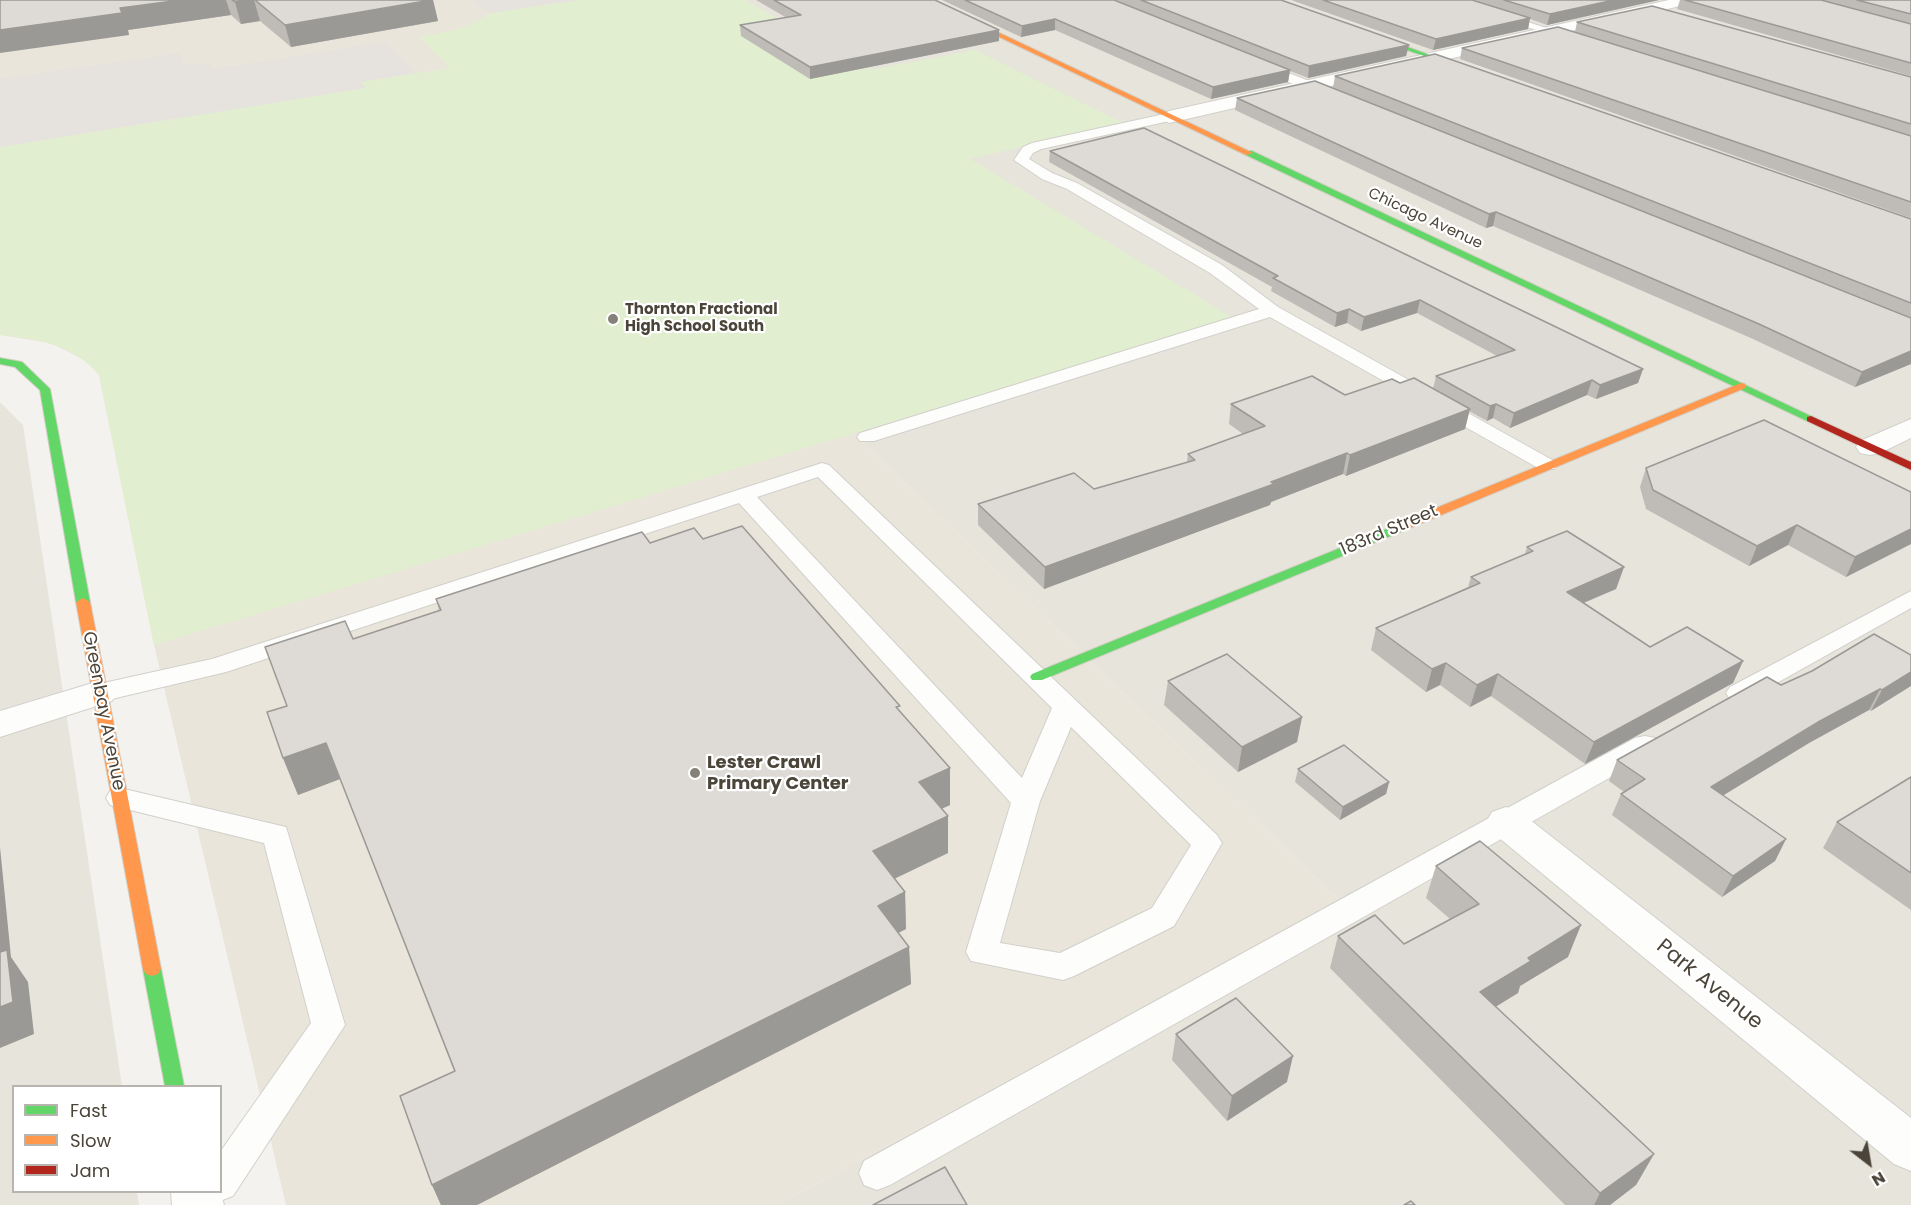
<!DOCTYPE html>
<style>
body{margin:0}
#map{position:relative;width:1911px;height:1205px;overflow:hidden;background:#f4f2ee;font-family:Poppins,sans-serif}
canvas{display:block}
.legend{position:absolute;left:12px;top:1085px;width:210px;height:108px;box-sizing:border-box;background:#fff;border:2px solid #b7b4b0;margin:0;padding:8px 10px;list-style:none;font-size:18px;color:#4b4439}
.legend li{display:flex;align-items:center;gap:12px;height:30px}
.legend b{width:30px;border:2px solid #b7b4b0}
.north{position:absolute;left:1839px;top:1133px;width:60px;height:60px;-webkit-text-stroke:4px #fff;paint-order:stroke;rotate:149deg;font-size:16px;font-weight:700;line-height:24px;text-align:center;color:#4b4439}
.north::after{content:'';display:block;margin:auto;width:21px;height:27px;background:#4b4439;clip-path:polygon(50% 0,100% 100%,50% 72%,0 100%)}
</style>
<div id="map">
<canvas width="1911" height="1205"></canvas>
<ul class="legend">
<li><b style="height:8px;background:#63d668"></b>Fast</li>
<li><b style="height:8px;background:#ff974d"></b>Slow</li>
<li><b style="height:8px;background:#b3261e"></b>Jam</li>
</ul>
<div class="north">N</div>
</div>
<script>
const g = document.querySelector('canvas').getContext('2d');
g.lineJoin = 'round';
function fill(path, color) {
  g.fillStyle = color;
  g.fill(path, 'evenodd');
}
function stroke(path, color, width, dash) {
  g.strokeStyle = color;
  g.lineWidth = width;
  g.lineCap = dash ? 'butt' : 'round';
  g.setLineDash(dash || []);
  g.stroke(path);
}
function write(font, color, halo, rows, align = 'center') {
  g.font = font + ' Poppins,sans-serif';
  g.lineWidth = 4.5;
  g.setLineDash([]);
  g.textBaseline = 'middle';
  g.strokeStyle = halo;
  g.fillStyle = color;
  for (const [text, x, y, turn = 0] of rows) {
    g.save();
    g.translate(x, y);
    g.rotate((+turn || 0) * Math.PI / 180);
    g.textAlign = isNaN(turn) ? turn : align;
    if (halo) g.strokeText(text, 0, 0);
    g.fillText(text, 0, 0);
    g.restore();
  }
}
const residential = new Path2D(`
 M744,0H1911V1205H777L1340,901L853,433L1222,322L1229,317L969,158L1122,124L975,51L871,70Z
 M0,402L23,425L122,1086H14V1192H137L139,1205H0Z`);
const education = new Path2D(`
 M0,0H744L871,70L975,50L970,158L1230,316L1222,322L853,433L1340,901L777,1205H286L154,645L99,375L87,361L50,343L0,335Z`);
const green = new Path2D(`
 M578,0H744L871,70L975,50L1123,123L970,159L1230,316L1222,322L154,645L99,375C74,345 38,339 0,335V147L364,88L361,82L450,68L419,37C444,32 469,29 490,13Z`);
const parking = new Path2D(`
 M472,0H578L490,13Z
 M385,42L416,73L361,82L365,88L0,147V79L179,53L185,65L210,64L213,69Z`);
const lane = new Path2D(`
 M1444,0H1460L1577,38L1567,40Z
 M1260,62L1335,91L1336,94L1335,97H1325L1256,69V63Z
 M1169,113L1176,117L1174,120L1041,149L1033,153L1029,159L1052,173L1077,183L1222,265L1278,307L1554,461L1557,465L1554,469H1540L1270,317L874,441H860L857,437L860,433L1259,309L1210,273L1067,189L1042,179L1014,160L1023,147L1032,143Z
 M822,463L829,465L1217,835L1222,843L1174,926L1074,976L1063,980L971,961L966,952L1011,803L739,503L226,672L99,702L90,699L86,693L90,687L99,684L212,659ZM818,477L1052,708L1022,778L757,497ZM1071,727L1191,845L1152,908L1060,953L1000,943L1040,801Z
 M1911,591V608L1748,699L1739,702L1730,699L1726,693L1730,687Z
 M1645,736L1655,738L1659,745L1655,752L890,1185L877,1190L864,1185L859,1173L864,1161L1635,738Z
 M120,788L286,827L345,1025L233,1196L220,1201L207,1196L205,1192H220V1152L311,1023L264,843L110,805L106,798L110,791Z`);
const street = new Path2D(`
 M1669,0H1696L1689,4L1169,123L1160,117L1169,111Z
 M1911,419V438L1880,453L1870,455L1860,453L1856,447L1860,441Z
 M99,681L112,685L117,693L112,701L0,737V711Z
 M1506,807L1520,812L1911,1118V1171L1894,1164L1492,832L1486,822L1492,812Z
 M220,1190L224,1205H172L171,1192Z`);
const fast = new Path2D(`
 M1365,33H1369L1471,70L1466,71L1365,35Z
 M1246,151H1252L1817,419L1815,421H1807L1246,155Z
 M0,358L22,362L50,389L90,602L88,605H78L76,602L40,390L15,367L0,364Z
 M1406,521L1410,522L1412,525L1410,528L1042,680H1032L1030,677L1032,674Z
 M152,962L158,964L161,969L184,1086H165L143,969L146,964Z`);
const slow = new Path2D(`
 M922,0H930L1253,153L1246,155Z
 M1741,383L1745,384V388L1410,528L1406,529L1400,525L1402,522Z
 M83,598L90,602L161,969L158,974L152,976L146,974L143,969L76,602Z`);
const jam = new Path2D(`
 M1811,416L1911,462V470L1807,421V417Z`);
const wall = new Path2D(`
 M0,0H433L438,21L291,47L260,21L241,24L231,15L128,30L129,35Z
 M756,0H935L999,41L810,79L741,36L740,25L787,18Z
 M942,0H1281L1409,45L1406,56L1308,78L1290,71L1288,82L1211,99L1055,30L1021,37Z
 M1291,0H1659L1547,25L1530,19L1528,29L1433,50Z
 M1680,0H1911V76L1677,9Z
 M1577,22L1911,77V218L1460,59L1462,48L1575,32Z
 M1335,76L1911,219V364L1855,387L1753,339L1493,226L1486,228L1235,110L1237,98L1333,88Z
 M1050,151L1643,369L1638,383L1596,399L1587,395L1510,428L1493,418L1487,421L1469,411L1465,429L1346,476L1343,474L1271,502L1270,505L1044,589L978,525V504L1094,489L1187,462L1188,454L1243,434L1229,424L1231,404L1345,395L1400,383L1433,389L1436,376L1497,356L1417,313L1361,331L1347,323L1335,327L1271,291L1272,287L1049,162Z
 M1646,468L1911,492V544L1846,577L1788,545L1749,566L1646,509L1640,487Z
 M703,539L901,713L950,768V805L941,809L948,853L894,879L905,892L906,929L898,933L909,947L911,984L477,1205H441L432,1185L454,1071L340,779L298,795L283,758L287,706L353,639L439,611L436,599L650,543Z
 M1527,547L1624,567L1616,589L1584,603L1650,647L1743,661L1733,683L1585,764L1491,696L1470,707L1440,685L1426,692L1371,650L1376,628L1468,587L1471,577L1525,554Z
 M1911,655L1871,711L1869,710L1809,743L1723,795L1786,839L1775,861L1722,897L1612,815L1621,794L1624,792L1609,781L1617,760L1781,685Z
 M1168,681L1302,717L1297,742L1238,772L1164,705Z
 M1298,769L1389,782L1386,794L1340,820L1295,782Z
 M1911,777V910L1823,848L1837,822Z
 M1436,866L1568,957L1520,986L1518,993L1495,1006L1654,1154L1636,1185L1610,1205H1565L1330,968L1338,936L1404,944L1450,919L1426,898Z
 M1176,1034L1287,1082L1227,1121L1172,1060Z`);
const shadedWall = new Path2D(`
 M181,0H226L231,15L128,30L129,35L0,53V30L120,8Z
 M251,0H254L260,21L241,24L235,2Z
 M433,0L438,21L291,47L285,25Z
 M1614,0H1659L1547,25L1550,14Z
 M1530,18L1528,29L1433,50L1436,39Z
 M1055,19V30L1021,37L1022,26Z
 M999,30V41L810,79V67Z
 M1409,45L1406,56L1308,78L1309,66Z
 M1290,70L1288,82L1211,99L1213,87Z
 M1496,212L1493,226L1486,228L1489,214Z
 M1420,300L1417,313L1361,331L1364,317Z
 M1349,309L1347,323L1335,327L1337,313Z
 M1911,351V364L1855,387L1862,372Z
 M1643,369L1638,383L1596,399L1600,385Z
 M1592,380L1587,395L1510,428L1514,413Z
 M1496,404L1493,418L1487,421L1490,406Z
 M1470,409L1465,429L1346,476L1350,455Z
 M1347,453L1343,474L1271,502L1270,505L1044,589L1045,567Z
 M1797,525L1788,545L1749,566L1757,546Z
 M1911,529V544L1846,577L1855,557Z
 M1624,567L1616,589L1559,613L1567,592Z
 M1743,661L1733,683L1585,764L1594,742Z
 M1446,663L1440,685L1426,692L1432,669Z
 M1911,672V686L1871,711L1882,690Z
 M1498,674L1491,696L1470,707L1477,685Z
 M1880,689L1869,710L1809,743L1701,809L1711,787L1820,721Z
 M1302,717L1297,742L1238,772L1242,747Z
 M326,743L340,779L298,795L283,758Z
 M950,768V805L919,819V782Z
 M1389,782L1386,794L1340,820L1343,807Z
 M948,816V853L875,888L873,851Z
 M1786,839L1775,861L1722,897L1733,876Z
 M0,847L11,957L28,982L34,1034L0,1048Z
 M905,892L906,929L880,942L878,906Z
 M1581,925L1568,957L1520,986L1518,993L1468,1024L1480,992L1528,958Z
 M909,947L911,984L477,1205H441L432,1185Z
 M1293,1056L1287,1082L1227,1121L1232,1096Z
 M1654,1154L1636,1185L1610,1205H1594L1600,1193Z`);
const building = new Path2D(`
 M0,0H181L120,8L122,13L0,30Z
 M232,0H251L235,2Z
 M255,0H431L285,25Z
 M774,0H935L999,30L810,67L740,25L801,15Z
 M965,0H1114L1290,70L1213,87L1055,19L1022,26Z
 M1141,0H1281L1409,45L1309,66Z
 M1323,0H1472L1530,18L1436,39Z
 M1504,0H1614L1550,14Z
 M1685,0H1821L1911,24V63Z
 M1857,0H1911V14Z
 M1652,6L1911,77V124L1577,22Z
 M1558,27L1911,136V202L1462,48Z
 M1435,54L1911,219V303L1335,76Z
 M1315,81L1911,318V351L1862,372L1759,324L1496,212L1489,214L1237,98Z
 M1144,128L1643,369L1600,385L1592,380L1514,413L1496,404L1490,406L1436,376L1515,350L1420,300L1364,317L1349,309L1337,313L1273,278L1278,276L1050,151Z
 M1312,376L1345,395L1392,379L1400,383L1414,378L1470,409L1350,455L1347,453L1271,482L1274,484L1045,567L978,504L1074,473L1094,489L1195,460L1188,454L1265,426L1231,404Z
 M1764,420L1911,492V529L1855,557L1797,525L1757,546L1653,490L1646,468Z
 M742,526L900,706L896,707L950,768L919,782L948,816L873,851L905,892L878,906L909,947L432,1185L400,1096L455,1071L326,743L283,758L267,712L287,706L265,647L345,621L353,639L441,610L436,599L642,532L650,543L694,528L703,539Z
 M1567,531L1624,567L1567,592L1650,647L1687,627L1743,661L1594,742L1498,674L1477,685L1446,663L1432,669L1376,628L1480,583L1471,577L1533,551L1527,547Z
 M1874,634L1911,655V672L1882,690L1880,689L1820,721L1711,787L1786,839L1733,876L1621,794L1645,779L1617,760L1767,677L1781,685L1812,671Z
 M1227,654L1302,717L1242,747L1168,681Z
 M1344,745L1389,782L1343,807L1298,769Z
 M1911,777V873L1837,822Z
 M1480,841L1581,925L1528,958L1531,961L1480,992L1654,1154L1600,1193L1338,936L1375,915L1404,944L1479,904L1436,866Z
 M7,950L13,1002L0,1007V952Z
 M1236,998L1293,1056L1232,1096L1176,1034Z
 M945,1167L967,1205H873Z
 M1411,1201L1415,1205H1404Z`);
const markers = [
 [613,319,6,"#868178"],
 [695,773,6,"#868178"]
];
const farStreetnames = [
 ["Chicago Avenue",1425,219,25]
];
const farPoinames = [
 ["Thornton Fractional",625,310],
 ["High School South",625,327]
];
const streetNames = [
 ["183rd Street",1389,531,-23],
 ["Greenbay Avenue",103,711,79]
];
const poiNames = [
 ["Lester Crawl",707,763],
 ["Primary Center",707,784]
];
const nearStreetnames = [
 ["Park Avenue",1709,985,39]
];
fill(residential, '#e7e4dc');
fill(education, '#eae5da');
fill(green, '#e1eecf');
fill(parking, '#e6e3df');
stroke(lane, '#d2d0cb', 2);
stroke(street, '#d2d0cb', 2);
stroke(fast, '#d3cfc5', 2);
stroke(slow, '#d3cfc5', 2);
stroke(jam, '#d3cfc5', 2);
fill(lane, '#fdfdfc');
fill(street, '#fdfdfc');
fill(fast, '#63d668');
fill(slow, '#ff974d');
fill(jam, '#b3261e');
fill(wall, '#bfbcb8');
fill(shadedWall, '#9b9996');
fill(building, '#dedbd6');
stroke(building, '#9b9996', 1.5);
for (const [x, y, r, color] of markers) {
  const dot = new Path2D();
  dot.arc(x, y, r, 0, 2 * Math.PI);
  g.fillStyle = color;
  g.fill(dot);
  stroke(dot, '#fff', 2);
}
write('15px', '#4b4439', '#fff', farStreetnames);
write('bold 15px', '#4b4439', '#fff', farPoinames, 'left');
write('18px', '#4b4439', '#fff', streetNames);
write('bold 18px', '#4b4439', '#fff', poiNames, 'left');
write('21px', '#4b4439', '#fff', nearStreetnames);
</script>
